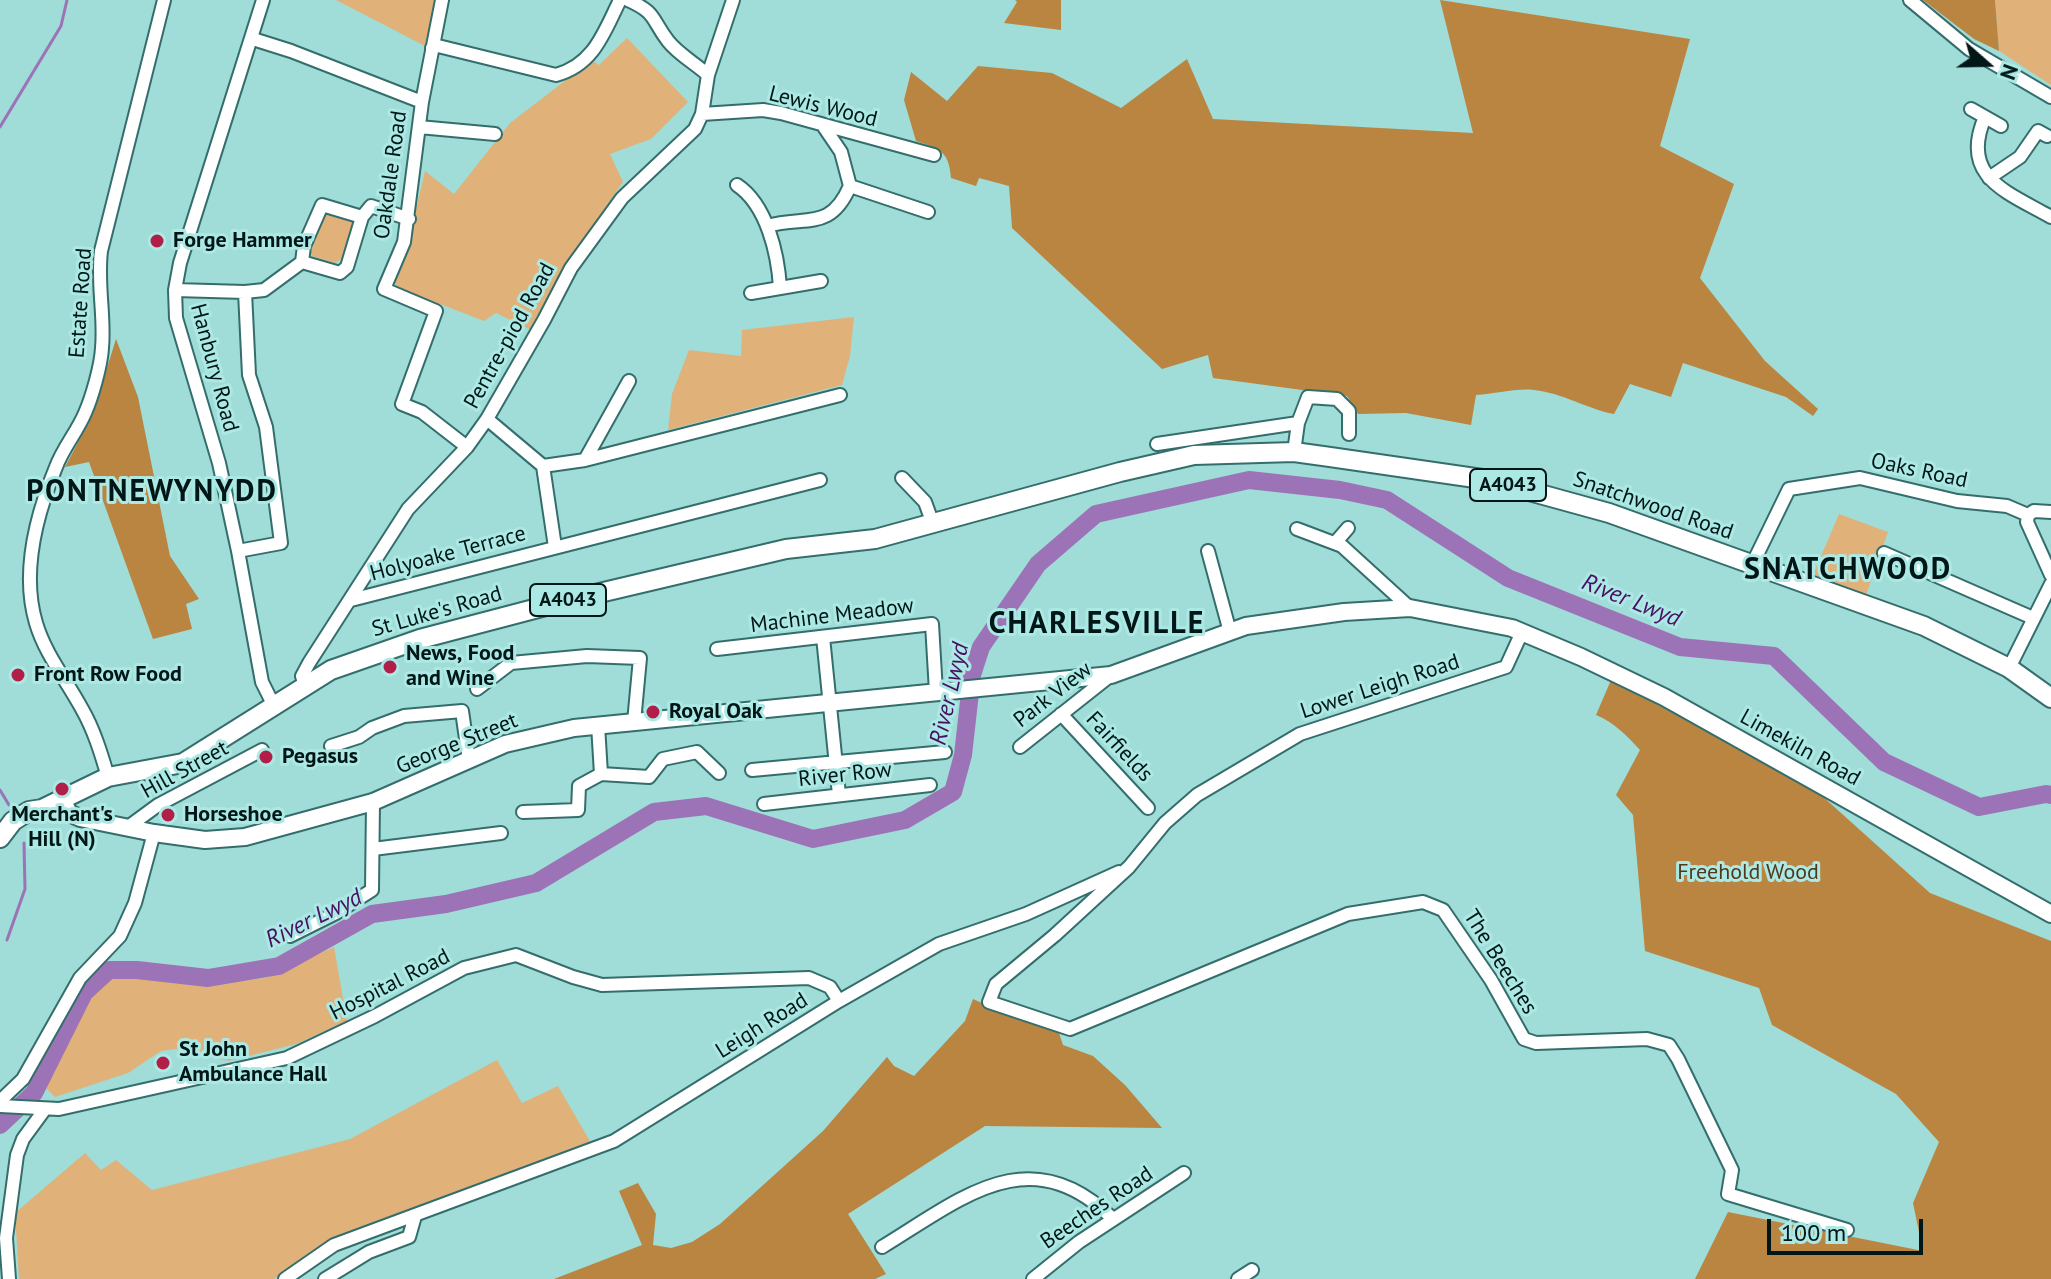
<!DOCTYPE html>
<style>
body{margin:0}
#map{position:relative;width:2051px;height:1279px;overflow:hidden;background:#a0dcd8;font-family:"PT Sans",sans-serif}
canvas{display:block}
.north{position:absolute;left:1947px;top:24px;width:80px;height:80px;-webkit-text-stroke:6px #ace9e5;paint-order:stroke;rotate:110deg;font-size:22px;font-weight:700;line-height:32px;text-align:center;color:#011616}
.north::after{content:'';display:block;margin:auto;width:28px;height:36px;background:#011616;clip-path:polygon(50% 0,100% 100%,50% 72%,0 100%)}
.scale{position:absolute;left:1767px;top:1219px;width:156px;height:36px;box-sizing:border-box;border:4px solid #011616;border-top:0;padding-left:10px;font-size:24px;line-height:28px;white-space:nowrap;color:#011616;-webkit-text-stroke:6px #ace9e5;paint-order:stroke}
</style>
<div id="map">
<canvas width="2051" height="1279"></canvas>
<div class="north">N</div>
<div class="scale">100 m</div>
</div>
<script>
const g = document.querySelector('canvas').getContext('2d');
g.lineJoin = 'round';
function fill(path, color) {
  g.fillStyle = color;
  g.fill(path, 'evenodd');
}
function stroke(path, color, width, dash) {
  g.strokeStyle = color;
  g.lineWidth = width;
  g.lineCap = dash ? 'butt' : 'round';
  g.setLineDash(dash || []);
  g.stroke(path);
}
function write(font, color, halo, rows, align = 'center') {
  g.font = font + ' "PT Sans",sans-serif';
  g.lineWidth = 6;
  g.setLineDash([]);
  g.textBaseline = 'middle';
  g.strokeStyle = halo;
  g.fillStyle = color;
  for (const [text, x, y, turn = 0] of rows) {
    g.save();
    g.translate(x, y);
    g.rotate((+turn || 0) * Math.PI / 180);
    g.textAlign = isNaN(turn) ? turn : align;
    if (halo) g.strokeText(text, 0, 0);
    g.fillText(text, 0, 0);
    g.restore();
  }
}
const green = new Path2D(`
 M336,0H437L427,47Z
 M1995,0H2051V85L1999,51Z
 M627,38L688,102L651,139L610,154L623,182L564,267L531,330L496,313L484,321L396,287L395,274L408,243L425,171L454,194L510,123L592,60L599,65Z
 M326,212L349,217L354,222C356,237 349,256 335,263L312,256L309,251L321,216Z
 M854,317L850,356L842,385L668,430L672,394L689,350L741,356L742,330Z
 M1839,514L1888,532L1866,595L1813,575Z
 M334,947L347,1021L296,1044L229,1061L182,1048L161,1051L128,1073L55,1097L46,1088L96,986L112,976L156,974L202,983L265,978Z
 M497,1060L522,1103L558,1086L591,1143L325,1243L274,1279H19L15,1213L85,1153L101,1170L116,1160L152,1190L350,1139Z`);
const forest = new Path2D(`
 M1015,0H1061V30L1004,23L1017,2Z
 M1440,0L1690,39L1660,146L1734,184L1700,278L1765,361L1818,409L1813,416L1786,397L1683,363L1671,397L1630,384L1614,414C1587,409 1563,393 1534,390C1516,388 1495,394 1476,395L1471,425L1406,413L1358,414L1347,396L1213,378L1208,355L1162,369L1012,228L1009,186L979,178L976,186L951,178C949,151 940,149 916,141L904,100L911,72L947,101L978,66L1052,73L1121,108L1187,59L1213,119L1473,133Z
 M1923,0H1995L1999,51L1974,39Z
 M116,339L138,397L170,556L199,599L186,604L192,629L153,639L89,462L65,467L92,416Z
 M1611,680L1811,786L1930,893L2051,941V1279H1695L1728,1212L1923,1251L1913,1203L1939,1142L1896,1094L1772,1025L1759,988L1645,951L1633,815L1616,795L1640,750C1627,736 1614,722 1596,715Z
 M973,999L1004,1013L1058,1030L1063,1045L1093,1056L1125,1085L1162,1128L985,1126L848,1214L886,1274L875,1279H554L642,1245L619,1191L638,1183L656,1214L653,1245L671,1248L692,1242L720,1224L823,1131L887,1057L894,1066L914,1076L965,1021Z`);
const stream = new Path2D(`
 M0,127L61,26L67,0
 M0,790L9,805
 M7,940L25,889L24,843`);
const river = new Path2D(`
 M0,1125L34,1093L84,993L109,970H137L208,978L279,966L372,914L446,904L536,883L654,812L706,806L813,839L905,820L953,792L963,755L972,675L981,647L1038,564L1096,514L1249,480L1340,490L1387,500L1508,578L1680,647L1774,656L1884,762L1979,807L2046,794L2051,795`);
const minor = new Path2D(`
 M263,0L180,263L175,290L176,318L219,463L238,551L262,682L273,704
 M442,0L422,102L404,242L384,289L436,311L402,404L422,412L467,447
 M628,0C657,13 651,19 668,41C678,54 696,64 708,75
 M1910,0L1969,49L2051,97
 M253,39L291,51L422,102
 M432,48L438,46L556,75C594,65 604,32 620,0
 M1971,109L2001,126
 M702,114L763,110L781,113L934,155
 M1985,117C1959,177 2007,192 2051,217
 M419,127L495,134
 M824,127L841,152L850,186
 M1989,178L2020,157L2038,131L2047,136
 M737,185C767,205 778,254 780,288
 M767,226C806,215 830,232 850,186L928,212
 M302,262L304,246L322,205L362,217
 M175,290L245,292L264,290L302,262L340,273L347,267L362,217L371,206L409,219
 M751,293L821,281
 M487,419L543,466
 M1298,423L1308,397L1337,399L1349,411V434
 M1157,444L1298,423L1294,452
 M585,460L629,381
 M543,466L585,460L840,395
 M543,466L555,547
 M902,478L925,502L933,524
 M2028,515L2027,522L2051,575
 M2028,515L2034,511L2051,512
 M1297,529L1342,546L1410,608
 M1335,543L1348,528
 M238,551L281,543L266,427L249,375L245,292
 M1208,551L1230,632
 M1884,553L2033,618
 M1752,565L1789,489L1860,478L1957,501L2007,506L2028,515
 M351,600L820,480
 M1522,632L1506,667L1300,734L1197,795L1165,823L1129,867L1055,935L996,984L989,1002L1070,1029L1348,914L1423,902L1443,910L1491,980L1524,1039L1536,1043L1647,1039L1669,1045L1678,1059L1732,1170L1728,1194L1847,1230
 M823,637L839,795
 M717,649L932,624L936,692
 M2009,668L2051,584
 M305,686L302,676L309,663L408,509L467,447L487,419L544,320L571,268L622,198L695,129L702,114L708,75L733,0
 M477,689L511,663L587,656L640,658L634,722
 M1061,714L1148,808
 M598,725L601,774L649,777L663,759L697,752L719,773
 M331,746L359,737L372,728L404,716L462,711L469,760
 M1020,747L1111,675
 M752,770L945,752
 M108,777C101,753 94,730 82,709C67,681 45,654 36,623C21,573 37,513 56,467C63,448 77,432 85,413C92,397 101,366 102,348C105,316 97,285 101,251L164,0
 M764,804L930,785
 M523,812L578,810L579,786L601,774
 M128,827L158,805L262,750
 M373,849L501,833
 M290,936L336,913L372,890L373,802
 M0,1101L23,1079L80,978L120,936L135,903L154,833
 M0,1106L59,1109L287,1058L375,1016L464,968L516,955L573,977L602,985L809,978L830,987L839,1001
 M882,1247C961,1199 1030,1137 1113,1219
 M9,1279L6,1238L17,1155L23,1139L45,1109
 M285,1279L334,1245L614,1141L839,1001L939,944L1026,914L1119,872
 M325,1279L369,1252L409,1237L415,1216
 M1033,1279L1079,1242L1184,1173
 M1238,1279L1252,1270`);
const secondary = new Path2D(`
 M61,798L69,813L80,818L154,833L205,840L245,837L373,802L505,744L574,728L1111,675L1246,626L1344,612L1410,608L1512,628L1581,657L1664,697L2051,914`);
const primary = new Path2D(`
 M0,838L13,821L29,811L42,809L108,777L183,763L331,670L420,639L557,603L786,549L875,539L1120,472L1194,455L1294,452L1330,457L1489,480L1609,513L1924,626L2009,668L2051,698`);
const markers = [
 [157,241,8,"#b11f48"],
 [390,667,8,"#b11f48"],
 [18,675,8,"#b11f48"],
 [653,712,8,"#b11f48"],
 [266,757,8,"#b11f48"],
 [62,789,8,"#b11f48"],
 [168,815,8,"#b11f48"],
 [163,1063,8,"#b11f48"]
];
const shields = [
 [1508,485,76],
 [568,600,76]
];
const shieldNames = [
 ["A4043",1508,485],
 ["A4043",568,600]
];
const streetNames = [
 ["Lewis Wood",823,107,14],
 ["Oakdale Road",391,175,-82],
 ["Estate Road",81,303,-86],
 ["Pentre-piod Road",510,336,-61],
 ["Hanbury Road",214,368,75],
 ["Oaks Road",1919,471,12],
 ["Snatchwood Road",1653,506,19],
 ["Holyoake Terrace",448,554,-15],
 ["St Luke's Road",437,612,-16],
 ["Machine Meadow",832,616,-7],
 ["Lower Leigh Road",1380,687,-18],
 ["Park View",1053,695,-38],
 ["George Street",457,744,-22],
 ["Fairfields",1119,747,47],
 ["Limekiln Road",1800,748,29],
 ["Hill Street",185,770,-29],
 ["River Row",845,775,-6],
 ["The Beeches",1500,962,58],
 ["Hospital Road",390,985,-27],
 ["Leigh Road",762,1026,-32],
 ["Beeches Road",1097,1208,-34]
];
const poiNames = [
 ["Forge Hammer",173,241],
 ["News, Food",406,654],
 ["and Wine",406,679],
 ["Front Row Food",34,675],
 ["Royal Oak",669,712],
 ["Pegasus",282,757],
 ["Merchant's",62,815,"center"],
 ["Hill (N)",62,840,"center"],
 ["Horseshoe",184,815],
 ["St John",179,1050],
 ["Ambulance Hall",179,1075]
];
const parkNames = [
 ["Freehold Wood",1748,873]
];
const waterNames = [
 ["River Lwyd",1631,601,22],
 ["River Lwyd",950,694,-77],
 ["River Lwyd",314,919,-26]
];
const districtNames = [
 ["PONTNEWYNYDD",152,492],
 ["SNATCHWOOD",1848,570],
 ["CHARLESVILLE",1097,624]
];
fill(green, '#e0b27a');
fill(forest, '#b98540');
stroke(stream, '#9c73b6', 3);
stroke(river, '#9c73b6', 18);
stroke(minor, '#346e6c', 16);
stroke(secondary, '#346e6c', 20);
stroke(primary, '#346e6c', 22);
stroke(minor, '#fff', 12);
stroke(secondary, '#fff', 16);
stroke(primary, '#fff', 18);
for (const [x, y, r, color] of markers) {
  const dot = new Path2D();
  dot.arc(x, y, r, 0, 2 * Math.PI);
  g.fillStyle = color;
  g.fill(dot);
  stroke(dot, '#ace9e5', 3);
}
for (const [x, y, w] of shields) {
  const box = new Path2D();
  box.roundRect(x - w / 2, y - 16, w, 32, 6);
  g.fillStyle = '#ace9e5';
  g.fill(box);
  stroke(box, '#011616', 2);
}
write('bold 20px', '#011616', null, shieldNames);
write('22px', '#011616', '#ace9e5', streetNames);
write('bold 22px', '#011616', '#ace9e5', poiNames, 'left');
write('22px', '#50391b', '#ace9e5', parkNames);
write('italic 24px', '#481063', '#ace9e5', waterNames);
g.letterSpacing = '2px';
write('bold 30px', '#011616', '#ace9e5', districtNames);
g.letterSpacing = '0px';
</script>
